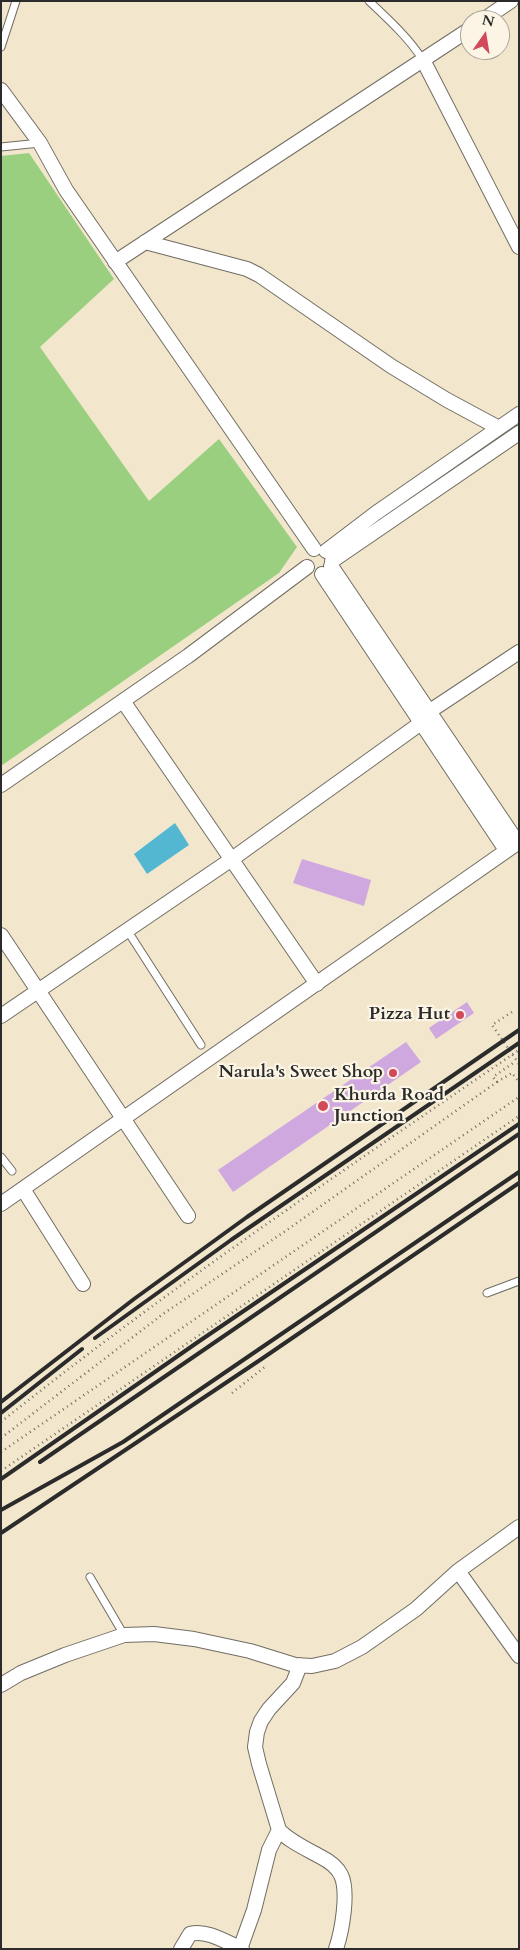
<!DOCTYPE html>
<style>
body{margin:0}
#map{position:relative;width:520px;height:1950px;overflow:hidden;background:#f2e7cc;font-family:Cardo,serif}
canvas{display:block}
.frame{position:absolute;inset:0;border:2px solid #2b2b2b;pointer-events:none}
.north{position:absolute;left:460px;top:10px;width:50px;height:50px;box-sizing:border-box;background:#fcf5e5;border:1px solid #a8a49b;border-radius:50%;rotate:13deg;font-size:14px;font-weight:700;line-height:20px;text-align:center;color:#2b2b2b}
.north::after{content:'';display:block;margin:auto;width:18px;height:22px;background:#d1495b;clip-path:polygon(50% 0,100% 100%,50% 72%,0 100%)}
</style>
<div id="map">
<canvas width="520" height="1950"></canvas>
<div class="frame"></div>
<div class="north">N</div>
</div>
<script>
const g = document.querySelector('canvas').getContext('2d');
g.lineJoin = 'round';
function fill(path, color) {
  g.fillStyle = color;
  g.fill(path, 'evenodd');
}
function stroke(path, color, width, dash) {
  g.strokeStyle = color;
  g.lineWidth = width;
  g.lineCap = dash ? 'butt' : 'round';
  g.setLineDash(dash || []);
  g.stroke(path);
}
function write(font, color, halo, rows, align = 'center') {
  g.font = font + ' Cardo,serif';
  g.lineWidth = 4.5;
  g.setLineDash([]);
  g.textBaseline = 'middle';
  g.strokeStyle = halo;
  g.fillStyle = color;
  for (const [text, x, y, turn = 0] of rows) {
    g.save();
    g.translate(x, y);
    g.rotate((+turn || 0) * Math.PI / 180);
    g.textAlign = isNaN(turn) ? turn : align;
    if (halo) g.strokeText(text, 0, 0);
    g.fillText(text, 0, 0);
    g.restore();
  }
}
const green = new Path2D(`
 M29,153L114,279L40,347L149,501L219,439L297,547L279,573L1,766V156Z`);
const water = new Path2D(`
 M175,823L189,845L147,874L134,854Z`);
const building = new Path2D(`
 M302,859L371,880L364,906L293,883Z
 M467,1002L474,1013L436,1039L429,1028Z
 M406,1042L421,1062L233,1192L218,1170Z`);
const path = new Path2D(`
 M512,1012L492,1025L519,1064
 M497,1082L512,1073L519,1082
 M232,1393L266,1366
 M1,1422C167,1289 344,1170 519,1050
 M1,1438L163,1314L284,1232L497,1082L493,1077L516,1061
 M1,1452L519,1097
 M1,1471L519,1116`);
const service = new Path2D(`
 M369,1C389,20 408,37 423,60
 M1,47L16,1
 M1,147L40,143
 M127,930L201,1045
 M1,1157L12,1171
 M487,1293L519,1281
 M90,1577L124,1635`);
const minor = new Path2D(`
 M483,20L511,1
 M423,60L519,247
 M1,90L40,143L66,190L314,549
 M145,242L247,269L259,275L391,366L447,400L499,428
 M115,262L470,29
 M326,551L376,513L519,414
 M332,561L519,433
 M331,566L518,843
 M322,574L506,850
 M123,701L317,984
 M430,711L519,652
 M1,785L188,656L307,567
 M1,935L188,1216
 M1,1016L232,859L421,723
 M23,1189L83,1284
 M1,1204L519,842
 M458,1571L519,1656
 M300,1665L293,1683L269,1709L261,1721L257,1732L255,1747L259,1764L279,1830C290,1842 307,1849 321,1857C329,1861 337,1867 341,1875C349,1892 342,1931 336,1949
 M1,1685L21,1673L65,1655L124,1635L154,1634L194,1639L250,1651L295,1665L312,1666L335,1661L362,1647L416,1609L458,1571L519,1527
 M181,1949L190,1934C206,1929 226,1942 242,1949
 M240,1949L254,1910L269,1850L279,1830`);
const rail = new Path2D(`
 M95,1338L231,1240L519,1043
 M1,1402L134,1299L247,1217L519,1030
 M1,1413L82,1349
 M40,1462L519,1134
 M1,1479L198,1342L519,1124
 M1,1510L123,1442L519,1172
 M1,1533L263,1358L519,1183`);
const markers = [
 [460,1015,5,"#d1495b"],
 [393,1073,5,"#d1495b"],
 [323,1106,6,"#d1495b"]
];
const poiNames = [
 ["Pizza Hut",450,1015],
 ["Narula's Sweet Shop",383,1073],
 ["Khurda Road",334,1096,"left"],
 ["Junction",334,1117,"left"]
];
fill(green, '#9acf80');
fill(water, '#54b7d2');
fill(building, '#cfa8df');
stroke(service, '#716d63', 9);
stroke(minor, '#716d63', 16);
stroke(path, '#716d63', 2.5, [1, 4]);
stroke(service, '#fff', 7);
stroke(minor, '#fff', 14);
stroke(rail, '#2b2b2b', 4);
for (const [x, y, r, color] of markers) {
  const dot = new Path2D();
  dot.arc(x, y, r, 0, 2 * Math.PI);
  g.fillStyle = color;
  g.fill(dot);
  stroke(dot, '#fcf5e5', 2);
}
write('bold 18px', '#2b2b2b', '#fcf5e5', poiNames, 'right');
</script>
